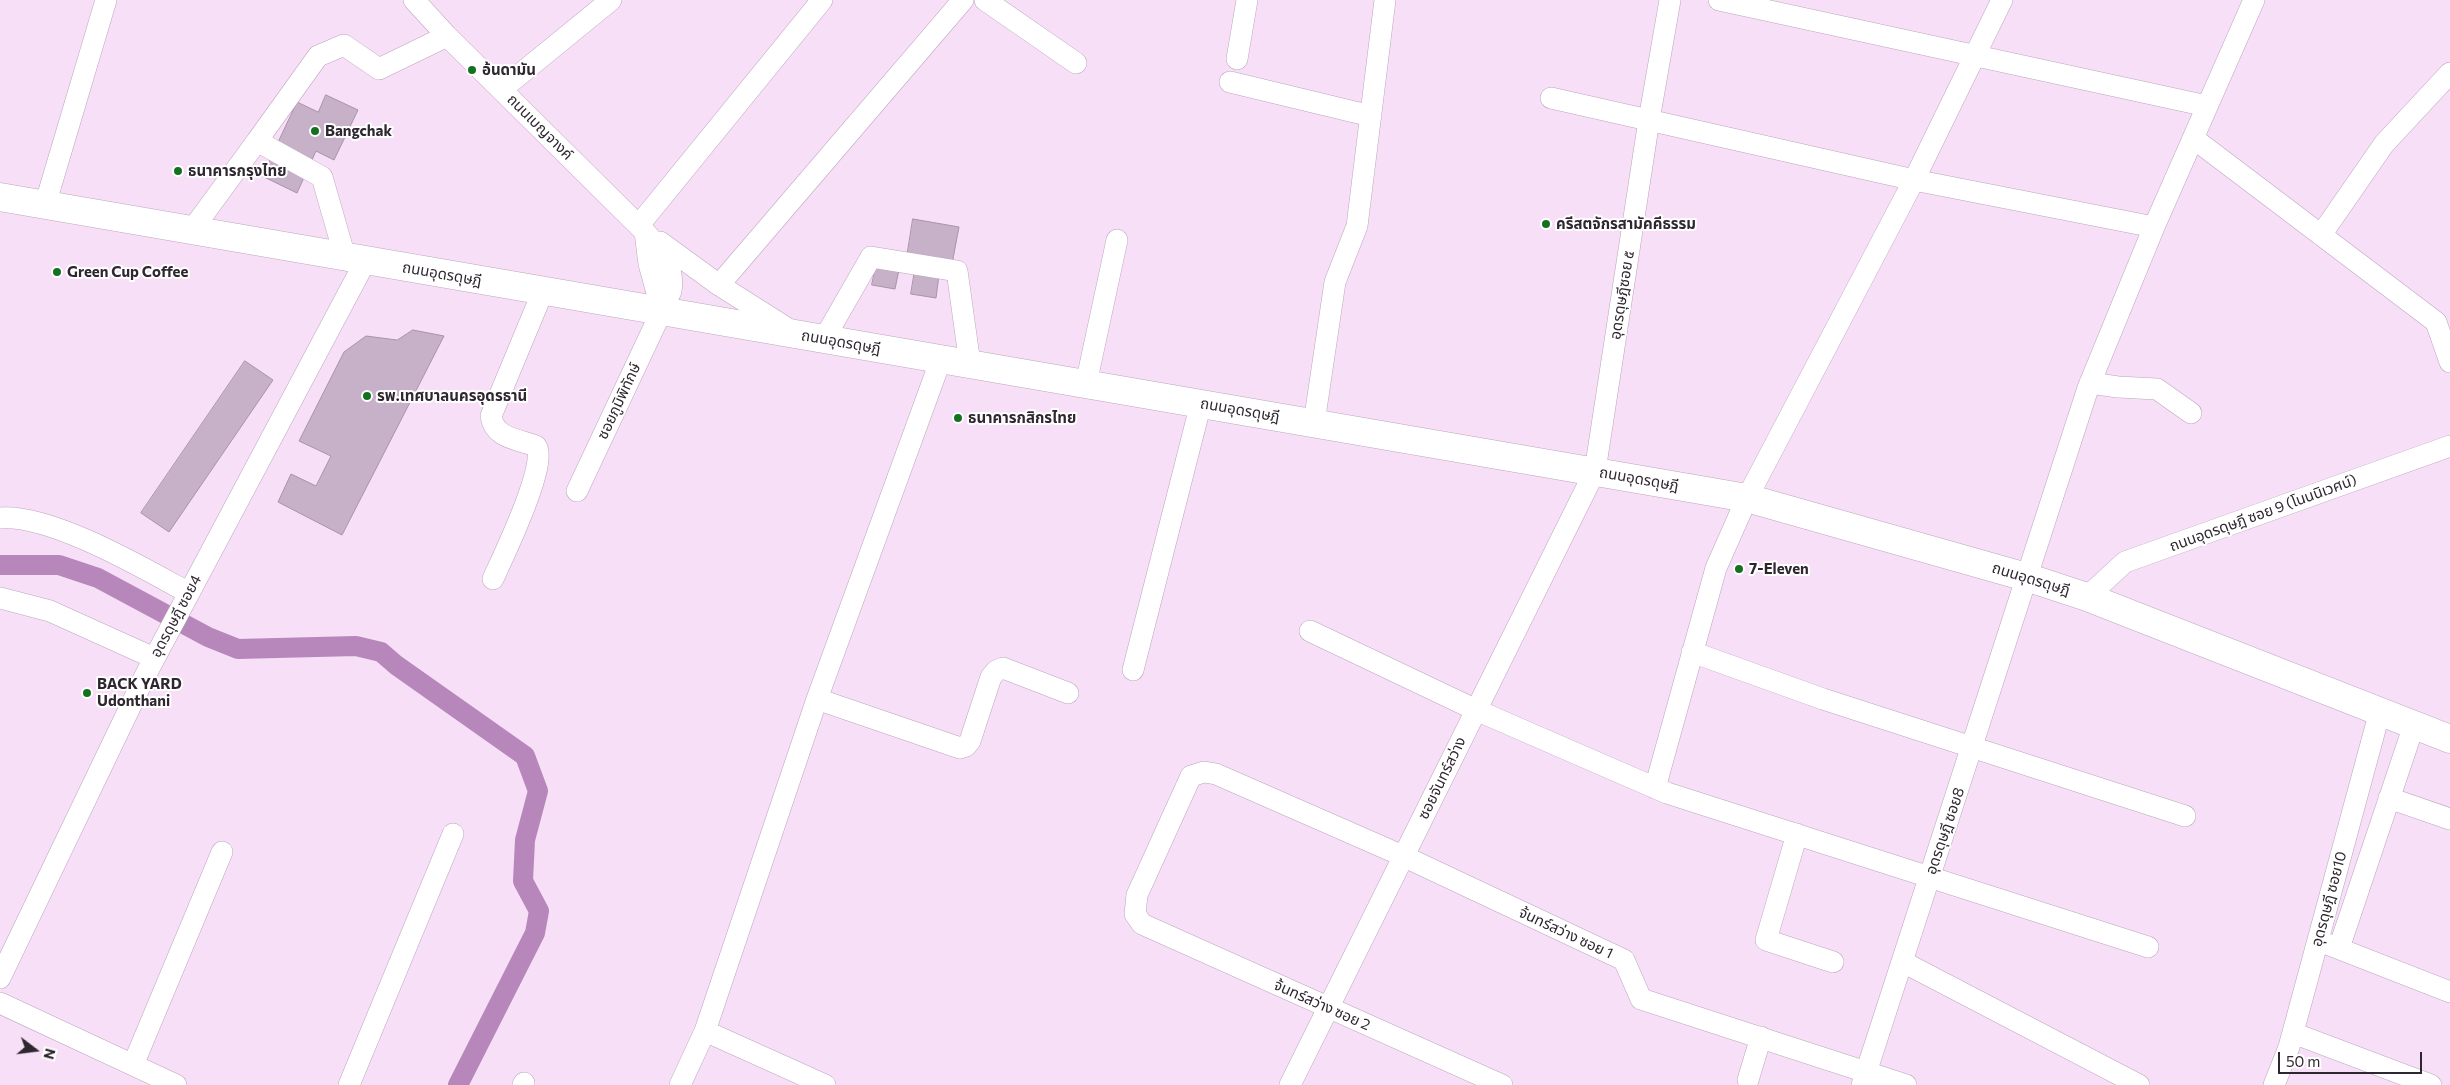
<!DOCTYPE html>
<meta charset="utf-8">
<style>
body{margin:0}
#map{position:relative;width:2450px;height:1085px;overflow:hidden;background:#f6dff7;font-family:Commissioner,sans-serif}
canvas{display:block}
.north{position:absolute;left:10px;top:1025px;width:50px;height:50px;-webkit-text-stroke:4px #fff;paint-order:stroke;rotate:105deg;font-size:14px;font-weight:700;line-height:20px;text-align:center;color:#2f2730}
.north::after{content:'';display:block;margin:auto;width:18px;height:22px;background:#2f2730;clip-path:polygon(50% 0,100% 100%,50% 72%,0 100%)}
.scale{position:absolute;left:2278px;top:1052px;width:144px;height:22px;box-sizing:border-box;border:2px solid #2f2730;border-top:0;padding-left:6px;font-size:15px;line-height:18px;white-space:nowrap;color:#2f2730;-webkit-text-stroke:4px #fff;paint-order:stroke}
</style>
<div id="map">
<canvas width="2450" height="1085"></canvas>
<div class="north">N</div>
<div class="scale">50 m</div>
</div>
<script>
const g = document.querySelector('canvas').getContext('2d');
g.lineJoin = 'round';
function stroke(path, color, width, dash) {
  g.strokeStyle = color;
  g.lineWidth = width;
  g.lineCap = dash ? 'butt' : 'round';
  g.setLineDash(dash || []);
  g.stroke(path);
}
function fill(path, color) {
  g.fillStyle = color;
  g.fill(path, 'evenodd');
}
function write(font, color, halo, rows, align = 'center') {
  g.font = font + ' Commissioner,"Noto Sans Thai",sans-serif';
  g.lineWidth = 4;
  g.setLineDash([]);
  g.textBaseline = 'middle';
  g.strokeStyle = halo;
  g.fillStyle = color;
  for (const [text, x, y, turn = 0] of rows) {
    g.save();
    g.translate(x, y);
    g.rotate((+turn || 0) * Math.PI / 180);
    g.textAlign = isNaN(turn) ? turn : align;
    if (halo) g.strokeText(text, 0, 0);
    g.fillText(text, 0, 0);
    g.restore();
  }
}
const canal = new Path2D(`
 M0,565H59L98,578L208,637L238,649L356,646L381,652L396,665L525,756L538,791L525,840L523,881L539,911L535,933L458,1085`);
const building = new Path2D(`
 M326,95L358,110L334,160L316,151L297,193L262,176L297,102L318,112Z
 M913,219L959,227L952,264L907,257Z
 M877,261L900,265L895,289L872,285Z
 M915,270L939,275L936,298L911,294Z
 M413,330L444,336L342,535L278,502L291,474L316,486L331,456L299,441L344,352L366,336L397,340Z
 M245,361L273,380L169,532L141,513Z`);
const minor = new Path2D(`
 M414,0L447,36L645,232C661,250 675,266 671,291L577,491
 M985,0L1076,63
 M1719,0L2207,106
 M1237,59L1247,0
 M1230,82L1371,116
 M502,89L611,0
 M1551,98L1914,180L2154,227
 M2193,138L2436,322L2450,362
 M257,141L318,56L344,45L379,69L447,36
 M45,205L106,0
 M639,225L822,0
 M192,230L257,141L322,177L345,257
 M645,232L649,264L662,311
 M2321,235L2384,144L2450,73
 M660,242L719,285L790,330
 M719,285L963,0
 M824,339L871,257L957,271L970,364
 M2090,383L2118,387L2157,389L2191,413
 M1086,384L1117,240
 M1314,423L1335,282L1357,226L1385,0
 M0,518C51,514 143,568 189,593
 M493,579C503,557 549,462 536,446C517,439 494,438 491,416L543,291
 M2087,597L2125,562L2450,446
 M0,598L50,611L154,658
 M1310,631L1476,710L1667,793L2148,947
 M1692,652L1823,699L2185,816
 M1133,670L1201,403
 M817,699L960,748L966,746L970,741L991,677L996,671L1003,668L1068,693
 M1655,788L1716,568L1747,498L1914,180L2002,0
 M2389,798L2450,819
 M1797,834L1766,940L1833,962
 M2327,944L2450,992
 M2339,948L2414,725
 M1903,962L2139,1085
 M0,978L145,676L366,260
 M0,1003L176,1085
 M2293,1033L2431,1085
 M133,1065L222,852
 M1748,1080L1761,1037
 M349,1085L453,834
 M523,1085L524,1083
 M680,1085L705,1031
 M825,1085L705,1031L817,699L941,359
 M1290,1085L1595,471L1649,120L1670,0
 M1502,1085L1142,924L1135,914L1137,895L1191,776L1204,772L1216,774L1403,856L1624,960L1641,999L1906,1085
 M1862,1085L2088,388L2154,227L2254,0
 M2274,1085L2289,1047L2380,711`);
const major = new Path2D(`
 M0,197L1747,498L2026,577L2087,597L2450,739`);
const markers = [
 [472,70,5,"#14711f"],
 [315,131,5,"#14711f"],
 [178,171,5,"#14711f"],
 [1546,224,5,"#14711f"],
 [57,272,5,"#14711f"],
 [367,396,5,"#14711f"],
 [958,418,5,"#14711f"],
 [1739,569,5,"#14711f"],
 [87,693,5,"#14711f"]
];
const poiNames = [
 ["อ้นดามัน",482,70],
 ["Bangchak",325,131],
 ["ธนาคารกรุงไทย",188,171],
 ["ครีสตจักรสามัคคีธรรม",1556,224],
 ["Green Cup Coffee",67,272],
 ["รพ.เทศบาลนครอุดรธานี",377,396],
 ["ธนาคารกสิกรไทย",968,418],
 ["7-Eleven",1749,569],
 ["BACK YARD",97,684],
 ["Udonthani",97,701]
];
const streetNames = [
 ["ถนนเบญจางค์",540,127,45],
 ["ถนนอุดรดุษฎี",442,274,10],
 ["อุดรดุษฎีซอย ๕",1622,295,-81],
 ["ถนนอุดรดุษฎี",841,342,10],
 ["ซอยภูมิพิทักษ์",619,401,-65],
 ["ถนนอุดรดุษฎี",1240,410,10],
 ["ถนนอุดรดุษฎี",1639,479,10],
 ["ถนนอุดรดุษฎี ซอย 9 (โนนนิเวศน์)",2263,513,-20],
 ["ถนนอุดรดุษฎี",2031,579,17],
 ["อุดรดุษฎี ซอย4",176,616,-62],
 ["ซอยจันทร์สว่าง",1442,778,-64],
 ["อุดรดุษฎี ซอย8",1945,831,-71],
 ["อุดรดุษฎี ซอย10",2329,899,-75],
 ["จ้นทร์สว่าง ซอย 1",1566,933,25],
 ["จ้นทร์สว่าง ซอย 2",1322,1005,24]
];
stroke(canal, '#b786ba', 20);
fill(building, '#c7b1c8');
stroke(building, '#a893a9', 1);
stroke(minor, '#bca6bd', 22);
stroke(major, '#bca6bd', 29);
stroke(minor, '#fff', 21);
stroke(major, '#fff', 28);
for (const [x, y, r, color] of markers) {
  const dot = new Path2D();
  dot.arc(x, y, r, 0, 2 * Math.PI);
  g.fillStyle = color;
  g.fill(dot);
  stroke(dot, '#fff', 2);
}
write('bold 15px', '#2f2730', '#fff', poiNames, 'left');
write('15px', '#2f2730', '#fff', streetNames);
</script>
